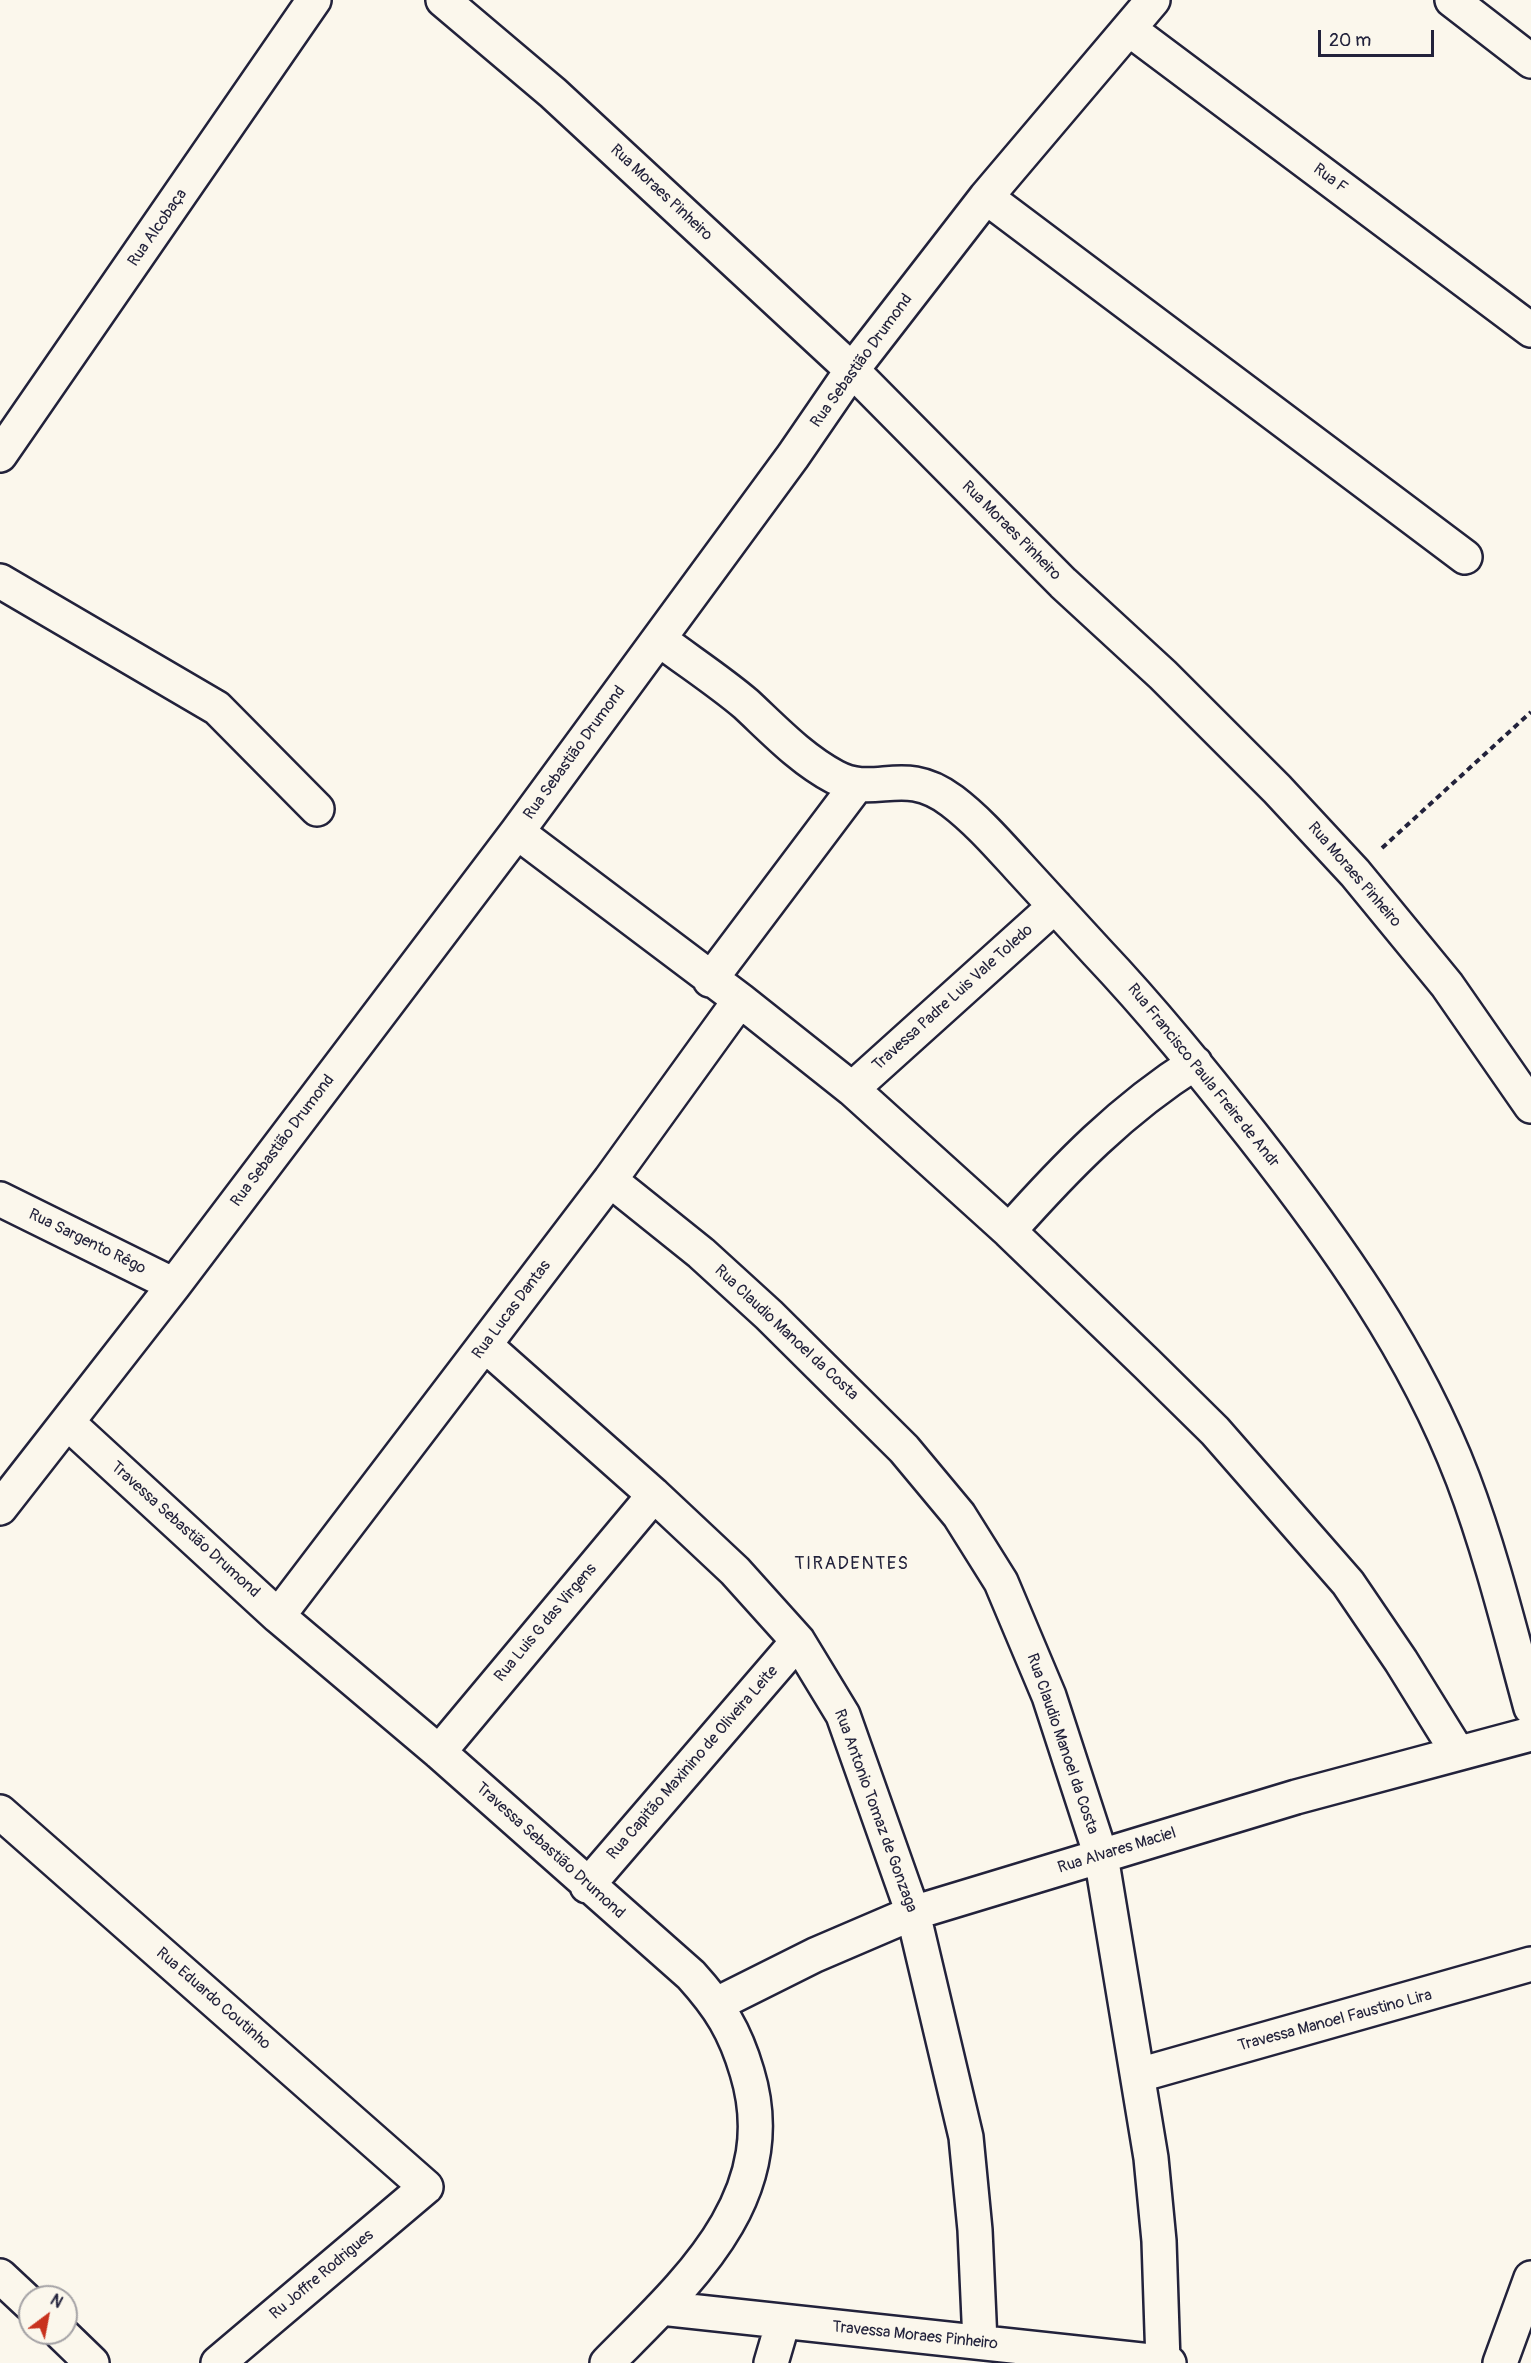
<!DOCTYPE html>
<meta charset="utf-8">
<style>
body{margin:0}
#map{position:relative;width:1531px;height:2363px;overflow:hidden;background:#fbf7ec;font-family:Pangolin,sans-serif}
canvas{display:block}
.north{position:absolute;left:18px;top:2285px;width:60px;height:60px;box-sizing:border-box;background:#fbf7ec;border:2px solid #a4a2a5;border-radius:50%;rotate:32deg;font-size:16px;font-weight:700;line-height:24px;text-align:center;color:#22223b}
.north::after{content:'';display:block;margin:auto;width:21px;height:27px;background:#c8321e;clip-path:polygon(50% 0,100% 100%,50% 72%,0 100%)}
.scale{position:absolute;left:1318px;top:30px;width:116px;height:27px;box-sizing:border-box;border:3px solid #22223b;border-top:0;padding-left:8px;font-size:18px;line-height:21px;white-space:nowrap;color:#22223b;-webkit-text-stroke:4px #fbf7ec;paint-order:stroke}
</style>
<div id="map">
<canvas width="1531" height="2363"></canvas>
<div class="north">N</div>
<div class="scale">20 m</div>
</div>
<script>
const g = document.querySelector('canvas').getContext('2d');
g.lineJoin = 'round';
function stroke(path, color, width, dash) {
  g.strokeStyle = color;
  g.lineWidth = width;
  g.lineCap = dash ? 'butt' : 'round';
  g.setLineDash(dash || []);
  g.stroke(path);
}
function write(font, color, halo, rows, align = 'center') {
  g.font = font + ' Pangolin,sans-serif';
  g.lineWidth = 4.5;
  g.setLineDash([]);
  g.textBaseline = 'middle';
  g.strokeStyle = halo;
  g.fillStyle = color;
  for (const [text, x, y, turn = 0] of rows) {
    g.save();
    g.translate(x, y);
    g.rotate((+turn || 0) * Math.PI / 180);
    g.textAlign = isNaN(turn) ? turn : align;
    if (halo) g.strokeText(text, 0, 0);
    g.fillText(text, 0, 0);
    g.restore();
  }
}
const path = new Path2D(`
 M1382,848L1531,712`);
const minor = new Path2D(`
 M443,0L553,93L852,370L1063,583L1163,675L1277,789L1355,873L1447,985L1531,1106
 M1452,0L1531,61
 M1129,29L1531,330
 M986,197L1465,557
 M0,581L217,708L317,809
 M659,639C688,661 719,681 746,704C774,730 801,759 835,777C876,799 903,764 952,801C977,820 998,844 1019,867C1045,895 1071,924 1097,952C1152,1010 1202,1072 1252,1135C1335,1241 1414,1351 1463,1479C1491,1553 1510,1631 1531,1708
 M517,832L740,1000L852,1089L1009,1231L1147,1364L1215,1431L1348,1583L1401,1661L1458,1753
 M710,980L856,786
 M852,1089L1055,906
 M610,1180L701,1253L769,1315L904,1449L959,1515L1001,1582L1049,1696L1101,1856L1151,2158L1159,2241L1163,2362
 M0,1199L174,1285
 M1009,1231C1066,1167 1122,1109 1195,1063
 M486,1346L654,1495L735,1571L798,1641L843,1715L913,1913L966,2137L975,2230L980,2342
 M68,1423L278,1616L439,1752L691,1975C720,2007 735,2031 747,2072C785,2197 686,2283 607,2363
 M0,1508L174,1285L517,832L793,456L852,370L986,197L1153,0
 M278,1616L610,1180L740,1000
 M439,1752L654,1495
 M0,1812L426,2187L218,2363
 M587,1886L798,1641
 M717,2004L815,1955L913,1913L1296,1797L1531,1734
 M1139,2075L1531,1964
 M0,2276L30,2304
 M661,2308L1169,2363
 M61,2333L92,2363
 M771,2363L783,2322
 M1500,2363L1531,2278`);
const major = new Path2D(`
 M0,455L314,0`);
const streetNames = [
 ["Rua F",1330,179,37],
 ["Rua Moraes Pinheiro",661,193,43],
 ["Rua Alcobaça",158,228,-55],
 ["Rua Sebastião Drumond",862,361,-54],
 ["Rua Moraes Pinheiro",1011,531,45],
 ["Rua Sebastião Drumond",575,753,-54],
 ["Rua Moraes Pinheiro",1354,875,49],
 ["Travessa Padre Luis Vale Toledo",953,998,-42],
 ["Rua Francisco Paula Freire de Andr",1203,1076,51],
 ["Rua Sebastião Drumond",283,1141,-53],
 ["Rua Sargento Rêgo",87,1242,26],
 ["Rua Lucas Dantas",512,1310,-53],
 ["Rua Claudio Manoel da Costa",786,1333,43],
 ["Travessa Sebastião Drumond",185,1530,42],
 ["Rua Luis G das Virgens",546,1623,-50],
 ["Rua Claudio Manoel da Costa",1062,1744,71],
 ["Rua Capitão Maxinino de Oliveira Leite",693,1763,-49],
 ["Rua Antonio Tomaz de Gonzaga",875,1811,70],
 ["Travessa Sebastião Drumond",550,1851,42],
 ["Rua Alvares Maciel",1117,1851,-17],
 ["Rua Eduardo Coutinho",213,1999,41],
 ["Travessa Manoel Faustino Lira",1335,2021,-15],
 ["Ru Joffre Rodrigues",322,2275,-40],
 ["Travessa Moraes Pinheiro",915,2336,6]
];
const neighbourhoodNames = [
 ["TIRADENTES",852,1564]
];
stroke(minor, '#22223b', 38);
stroke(major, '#22223b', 38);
stroke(path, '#22223b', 4, [6, 4.5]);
stroke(minor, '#fbf7ec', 33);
stroke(major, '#fbf7ec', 33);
write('16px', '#22223b', '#fbf7ec', streetNames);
g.letterSpacing = '1.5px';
write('18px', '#22223b', '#fbf7ec', neighbourhoodNames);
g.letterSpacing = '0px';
</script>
